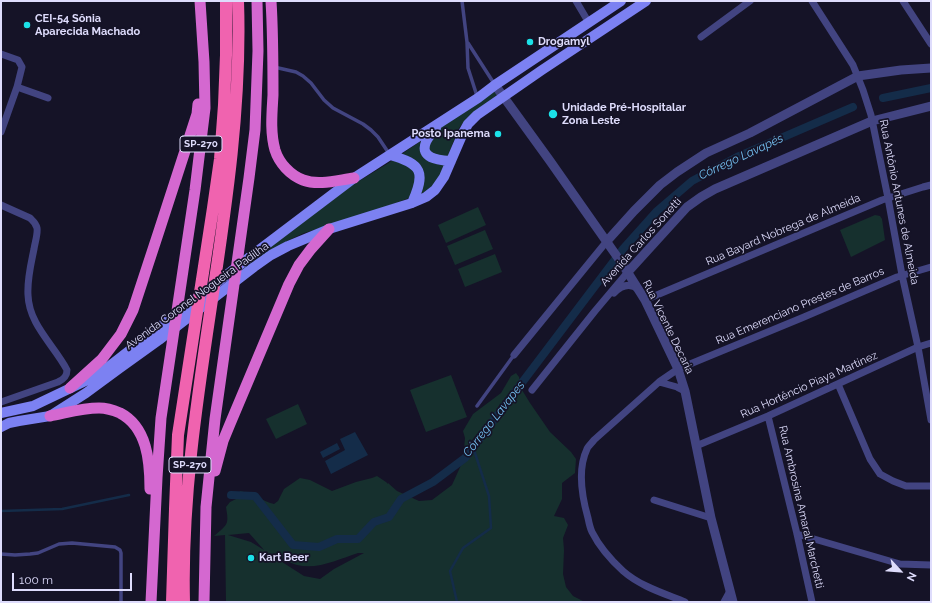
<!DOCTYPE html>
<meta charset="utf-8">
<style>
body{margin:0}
#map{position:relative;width:932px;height:603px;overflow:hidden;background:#151327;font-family:Raleway,sans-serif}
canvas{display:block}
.frame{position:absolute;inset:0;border:2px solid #dedcfc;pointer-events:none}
.north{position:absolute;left:880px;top:551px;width:40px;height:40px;-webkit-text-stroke:3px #151327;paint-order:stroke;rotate:116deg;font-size:11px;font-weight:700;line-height:16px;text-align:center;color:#dedcfc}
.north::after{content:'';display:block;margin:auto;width:14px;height:18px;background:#dedcfc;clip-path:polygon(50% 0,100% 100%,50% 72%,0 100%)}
.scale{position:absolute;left:12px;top:573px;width:120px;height:18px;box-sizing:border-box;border:2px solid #dedcfc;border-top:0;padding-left:5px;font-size:12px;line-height:14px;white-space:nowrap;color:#dedcfc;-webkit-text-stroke:3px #151327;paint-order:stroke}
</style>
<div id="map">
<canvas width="932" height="603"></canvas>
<div class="frame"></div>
<div class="north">N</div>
<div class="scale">100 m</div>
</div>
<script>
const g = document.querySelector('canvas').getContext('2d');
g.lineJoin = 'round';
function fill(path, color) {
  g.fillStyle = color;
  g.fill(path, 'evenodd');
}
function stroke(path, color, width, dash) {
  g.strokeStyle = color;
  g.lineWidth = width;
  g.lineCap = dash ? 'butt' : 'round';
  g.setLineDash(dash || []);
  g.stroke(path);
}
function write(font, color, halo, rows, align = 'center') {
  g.font = font + ' Raleway,sans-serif';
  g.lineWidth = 3.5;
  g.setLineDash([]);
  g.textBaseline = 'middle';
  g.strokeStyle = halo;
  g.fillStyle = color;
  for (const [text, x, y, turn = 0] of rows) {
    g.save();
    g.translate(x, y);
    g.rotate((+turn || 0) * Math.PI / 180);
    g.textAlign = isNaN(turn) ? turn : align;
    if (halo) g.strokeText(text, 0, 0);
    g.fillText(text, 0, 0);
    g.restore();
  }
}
const green = new Path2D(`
 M496,90L498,94L468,117L459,128L448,155L443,170L436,184L428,191L420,194L369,213L304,233L285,242L243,271V267L341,192L387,164Z
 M478,207L486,225L446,243L438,225Z
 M875,215L880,216L882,219L885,240L851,257L840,230Z
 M485,230L493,249L455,265L447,246Z
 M495,254L502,272L465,287L458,269Z
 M516,373L519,377L522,390L530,403L550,432L571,452L576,459L575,473L562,483V499L554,516L564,518L568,525L563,538L564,550L563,574L566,587L573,596L585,602H226L225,535L214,536C228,524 229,525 226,507L230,502L240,497V491C252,493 262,501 274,504L278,501L284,489L300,478L310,480L332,491L356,482L372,478L377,476L386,482L388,484V483L397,491L419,501L432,500L452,485L462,463L464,450L465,438L463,431L473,414L501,393L511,376ZM249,533L264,550L251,542L228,535ZM268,553C278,555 287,562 297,565C318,570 339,559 358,553H364L334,569L320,579L304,576Z
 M451,375L467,417L426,432L410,390Z
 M298,404L307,424L276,439L266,419Z`);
const water = new Path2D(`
 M355,432L368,455L331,474L325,461L345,450L340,439Z
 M337,443L340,449L323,458L320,452Z`);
const stream = new Path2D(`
 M1,511L62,509L129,495
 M457,602L450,571L463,548L491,528L489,496L473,447`);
const canal = new Path2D(`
 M883,98L931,88
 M231,495L255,496L293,545L319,547L337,539H358L374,522L389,517L401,499L433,482L465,458L623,249L657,211L692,181L737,157L853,107`);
const service = new Path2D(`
 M462,1L467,42L468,68L477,96
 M468,43L495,85
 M274,67L296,72L303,76L311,83L324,100L333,108L363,124L371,130L378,137L390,155
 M477,406L514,355
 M1,554L15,555L30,554L38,553L59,544L72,543L115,547L120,550L121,553V602`);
const minor = new Path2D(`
 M576,1L589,23
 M812,1L853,65L863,90L871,115L888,198L902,275L918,347L931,420
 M903,1L931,44
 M701,37L750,1
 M1,54L18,60L22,67L17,87L1,132
 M17,87L48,98
 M1,205L30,218C33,221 36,223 37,228C38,234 35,242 34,249C31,264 27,279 28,295C29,325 54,345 67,370C67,376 64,379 58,382L1,402
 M614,293C621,286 629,282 638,289
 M645,300L882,200L923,187L931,185
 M514,355L607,241
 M659,382L677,387L685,391
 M838,384L870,459L880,474L893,481L906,486H931
 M532,390L595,311L627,273
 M768,416L797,534L812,602
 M696,446L768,416L918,347L931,343
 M654,500L711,518
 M797,534L900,564L931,565
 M685,602C663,593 640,586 623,571C611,560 599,546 592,532C590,528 589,523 588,518C582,497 577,470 587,449C588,446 592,443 594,440L659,382L678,369L804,317L897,277L931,267
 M724,602L730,591`);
const tertiary = new Path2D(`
 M495,85L550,161L623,265L645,300L678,369L685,391L711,518L733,602
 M607,241L634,211L660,185L677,172L706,153L750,133L858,76L901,70L931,68
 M627,273L687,207L701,197L715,189L872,121L931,106`);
const secondary = new Path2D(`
 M436,128C433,132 428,137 426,142C419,159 440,160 451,161
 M390,155C422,164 426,172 412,203
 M1,413L33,406L98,375L251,256L354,178L478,98L495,85L621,1
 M1,427L9,423L19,421L50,416L86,393L120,368L159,340L254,267L271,255L288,246L329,229L412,203L426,197L435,190L444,177L463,133L468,124L477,115L542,70L646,1`);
const trunk = new Path2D(`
 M271,1C273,32 273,64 273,95C272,113 270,132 275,150C279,163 290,175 303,180C319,186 338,180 354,178
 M70,388L102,359L121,334L133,310L159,231L197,114L198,104
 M50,416C66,413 82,408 99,408C106,408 113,410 120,413C147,427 150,461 150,489
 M215,471L223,441L230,424L289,284L299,265L311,249L329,229
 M151,602L157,478L161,418L195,190L205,108L204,62L200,1
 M204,602L206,507L215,419L249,178L255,130L258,51L257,1`);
const motorway = new Path2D(`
 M172,602L175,509L178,435L213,208L220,159L224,105L226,55V1
 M184,602C179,400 245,203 238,1`);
const markers = [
 [27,25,4,"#1be1e8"],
 [530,42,4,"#1be1e8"],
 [553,114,5,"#1be1e8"],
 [498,134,4,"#1be1e8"],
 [251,558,4,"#1be1e8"]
];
const shields = [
 [201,144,42],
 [190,465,42]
];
const shieldNames = [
 ["SP-270",201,144],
 ["SP-270",190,465]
];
const poiNames = [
 ["CEI-54 Sônia",35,19],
 ["Aparecida Machado",35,32],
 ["Drogamyl",538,42],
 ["Unidade Pré-Hospitalar",562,108],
 ["Zona Leste",562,121],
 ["Posto Ipanema",490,134,"right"],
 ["Kart Beer",259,558]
];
const streetNames = [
 ["Rua Antônio Antunes de Almeida",899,202,79],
 ["Rua Bayard Nobrega de Almeida",783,230,-23],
 ["Avenida Carlos Sonetti",641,242,-48],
 ["Avenida Coronel Nogueira Padilha",197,296,-36],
 ["Rua Emerenciano Prestes de Barros",800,306,-23],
 ["Rua Vicente Decaria",668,327,64],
 ["Rua Hortêncio Piaya Martinez",809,385,-24],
 ["Rua Ambrosina Amaral Marchetti",801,507,77]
];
const waterNames = [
 ["Córrego Lavapés",741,157,-25],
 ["Córrego Lavapes",494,419,-52]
];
fill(green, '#16302e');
fill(water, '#142c49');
stroke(stream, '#142c49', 2.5);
stroke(canal, '#142c49', 8);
stroke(service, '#424481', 3.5);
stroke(minor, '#424481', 7);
stroke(tertiary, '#424481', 9);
stroke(secondary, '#7c81f2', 10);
stroke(trunk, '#d468d0', 11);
stroke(motorway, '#f063af', 12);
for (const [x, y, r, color] of markers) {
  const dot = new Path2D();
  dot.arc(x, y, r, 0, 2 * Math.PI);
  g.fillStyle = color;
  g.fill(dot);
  stroke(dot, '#151327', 1.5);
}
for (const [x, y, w] of shields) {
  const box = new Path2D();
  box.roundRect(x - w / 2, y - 8, w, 16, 3);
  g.fillStyle = '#151327';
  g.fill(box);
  stroke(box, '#dedcfc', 1);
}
write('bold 10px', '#dedcfc', null, shieldNames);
write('bold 11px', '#dedcfc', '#151327', poiNames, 'left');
write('11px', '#dedcfc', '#151327', streetNames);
write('italic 12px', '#74c0f1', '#151327', waterNames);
</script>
